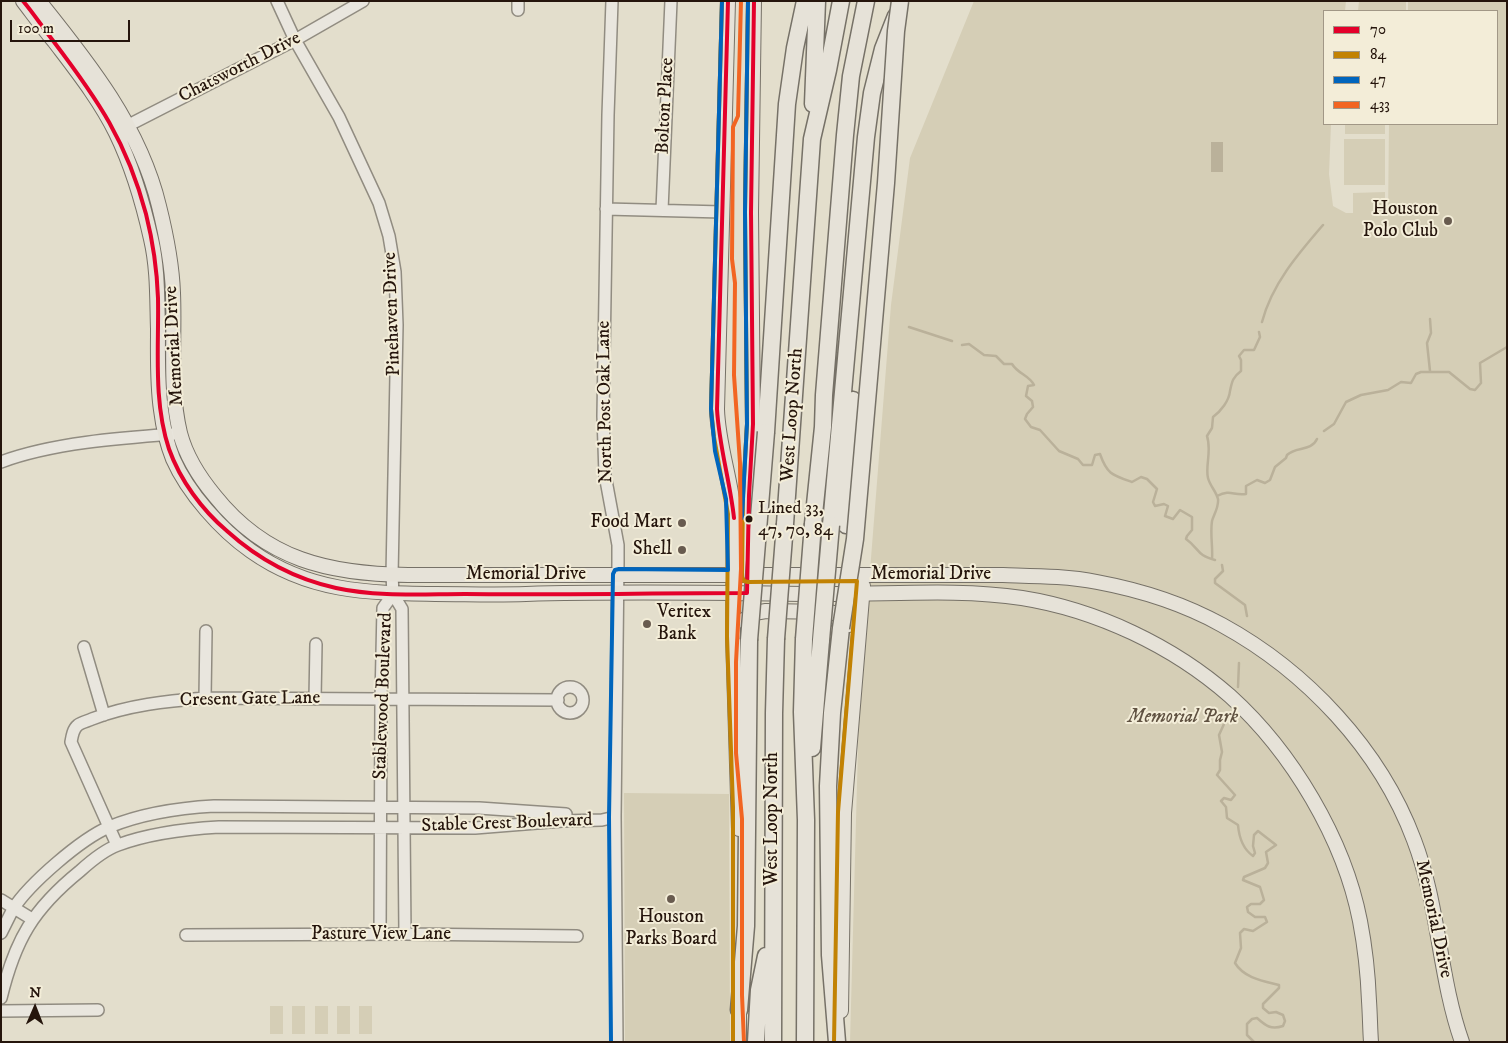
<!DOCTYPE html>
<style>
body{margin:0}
#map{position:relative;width:1508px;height:1043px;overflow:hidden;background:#e3decc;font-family:"IM FELL DW Pica",serif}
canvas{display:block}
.frame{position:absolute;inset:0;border:2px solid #25150c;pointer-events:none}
.legend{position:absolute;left:1323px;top:10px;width:175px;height:115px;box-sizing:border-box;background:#f3edd8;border:1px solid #a19786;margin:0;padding:6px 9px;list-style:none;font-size:15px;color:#25150c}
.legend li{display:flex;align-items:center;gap:10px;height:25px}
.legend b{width:25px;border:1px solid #a19786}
.north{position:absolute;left:10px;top:983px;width:50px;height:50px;-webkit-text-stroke:4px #f3edd8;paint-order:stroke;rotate:1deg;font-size:14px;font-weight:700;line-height:20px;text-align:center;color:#25150c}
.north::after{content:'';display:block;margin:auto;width:18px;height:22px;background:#25150c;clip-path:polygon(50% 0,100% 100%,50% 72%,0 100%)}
.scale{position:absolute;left:10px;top:20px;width:120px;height:22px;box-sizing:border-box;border:2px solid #25150c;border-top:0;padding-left:6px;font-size:15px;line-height:18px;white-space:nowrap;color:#25150c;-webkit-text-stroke:4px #f3edd8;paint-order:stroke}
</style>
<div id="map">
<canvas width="1508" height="1043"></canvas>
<div class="frame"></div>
<ul class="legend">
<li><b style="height:6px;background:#e4002b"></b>70</li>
<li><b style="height:6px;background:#c28203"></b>84</li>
<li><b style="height:6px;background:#0065bd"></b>47</li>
<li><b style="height:6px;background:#f26522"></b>433</li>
</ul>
<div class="north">N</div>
<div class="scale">100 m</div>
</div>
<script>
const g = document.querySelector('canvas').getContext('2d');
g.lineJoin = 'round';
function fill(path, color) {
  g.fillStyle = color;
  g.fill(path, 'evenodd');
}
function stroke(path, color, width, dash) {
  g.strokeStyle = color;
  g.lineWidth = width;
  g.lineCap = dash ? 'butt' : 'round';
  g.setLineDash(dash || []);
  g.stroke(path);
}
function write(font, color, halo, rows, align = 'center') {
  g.font = font + ' "IM FELL DW Pica",serif';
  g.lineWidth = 4;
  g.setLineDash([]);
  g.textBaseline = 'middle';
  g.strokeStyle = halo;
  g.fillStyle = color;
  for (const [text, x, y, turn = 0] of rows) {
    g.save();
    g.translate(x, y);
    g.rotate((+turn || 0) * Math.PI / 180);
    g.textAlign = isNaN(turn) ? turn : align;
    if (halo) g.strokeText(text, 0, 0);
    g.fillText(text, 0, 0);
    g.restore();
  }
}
const green = new Path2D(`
 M974,1H1346L1345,11H1324V124H1331L1329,174L1333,206L1346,213H1353V193L1385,192V214H1375L1388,216L1389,124H1497V11H1408V1H1507V1042H850L859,710L891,305L910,158Z
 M1359,1H1406V11H1358Z
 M1345,124H1385V134H1345Z
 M1344,139H1385V185H1344Z
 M624,793L729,794L730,1042H625Z
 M270,1006H283V1034H270Z
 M292,1006H305V1034H292Z
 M315,1006H328V1034H315Z
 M337,1006H350V1034H337Z
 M359,1006H372V1034H359Z`);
const water = new Path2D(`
 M1211,142H1223V172H1211Z`);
const stream = new Path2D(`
 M1430,319L1431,333L1427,343L1430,371
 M1262,322C1272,284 1298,254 1323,225
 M909,327L952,341
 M962,345L969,344L984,355L996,356L1004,364H1012C1018,374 1029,375 1034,385L1028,386L1026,396L1032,401L1033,407L1027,414L1025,419L1031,427L1040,430L1059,451L1078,459L1083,465H1092L1095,455L1100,454C1107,474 1112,475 1132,482L1141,477L1147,479L1157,489L1153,502L1155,506L1164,504L1168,506L1165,516L1173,519L1180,510L1192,517V530L1187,536L1186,539C1200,549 1196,555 1215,560
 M1324,431L1334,424L1346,402L1361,395L1388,390L1401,382L1411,383L1416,374L1421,372H1449L1470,389L1475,390L1481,383L1480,363L1507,347
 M1217,496C1231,489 1233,496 1246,494V486L1257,480L1265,483L1270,480L1275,467L1286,458L1287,455C1296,446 1311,452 1317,439
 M1212,559C1213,547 1210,534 1212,521C1214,514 1219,507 1218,499C1216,491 1210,486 1208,478C1205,466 1212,451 1207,436L1212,428L1213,417C1221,411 1229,401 1230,391C1232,381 1233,377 1241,371V360L1239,356L1244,350H1254L1260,337L1259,332
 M1222,565L1223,571L1215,579V583L1245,605L1247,616
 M1238,687L1239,663
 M1224,724L1219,735L1222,752L1220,760V770L1217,775L1235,795L1231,800L1224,798L1221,801L1226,807L1227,818L1238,825C1239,837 1243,849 1253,856L1255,853L1253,846L1254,835L1258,831L1276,845L1266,852L1268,863L1265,868L1244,877L1243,880L1260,887L1264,900L1260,904H1251L1247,907L1248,912L1255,917H1265L1267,922L1253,931L1244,929L1240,933L1241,948L1235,963C1244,978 1263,981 1279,985V988L1263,1004V1008L1269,1013L1276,1012L1283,1015L1285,1021L1283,1026C1271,1030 1266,1026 1257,1018L1252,1019L1247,1024V1035L1254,1042`);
const minor = new Path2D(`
 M277,1L295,40L339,117L379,203L389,236L395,272L397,325L392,575L393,594L402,609L405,934
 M612,1L608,115L603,416L605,475L618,545V562L615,817L617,1042
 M518,10V1
 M121,129L295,40L363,1
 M606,209L722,212
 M662,210L671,1
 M1,462C52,443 120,438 174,434
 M84,647L104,715
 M557 700a13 13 0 1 1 26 0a13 13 0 1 1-26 0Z
 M205,698L206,631
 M315,699L316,644
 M117,845L71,742C72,736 73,729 78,725C82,722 88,721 92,719C128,705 167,701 205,698L558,700
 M1,900L32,919
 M1,933C5,925 9,917 13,909C30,883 81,839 109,827C143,813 178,808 214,806L479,808L566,814
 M380,934L381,699L383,608L393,594
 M186,935L405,934L577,936
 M1,998C15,940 33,909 80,871C91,861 104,850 118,845C150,833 185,829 219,827L475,828L562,821L602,820L615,817
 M1,1011L98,1010`);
const major = new Path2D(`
 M23,1C33,14 43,28 54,41C76,70 100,100 116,133C132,166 143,203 151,239C158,269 157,299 158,329C158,356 157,383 161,410C163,426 167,444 173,459C188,493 221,530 251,551C309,592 366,593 435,594C465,594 495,595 526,594C624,591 722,593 819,594C887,595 955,588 1022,598C1097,610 1173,646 1230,696C1292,752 1344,839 1360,921C1365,947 1368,975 1369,1001C1370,1015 1370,1028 1371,1042
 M39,1C89,63 140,127 159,206C166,234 172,264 173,293C175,339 169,387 180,433C186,456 200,478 215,496C266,560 329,574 408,575H1003C1035,576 1067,576 1097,582C1140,590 1184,604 1222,625C1306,671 1380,749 1414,840C1439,905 1439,977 1462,1042
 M728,1L717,409C718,445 731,478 734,514L733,636L739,829
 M748,567L749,495L753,424L751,212L754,1
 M743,621L754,613L766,611L830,612L837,614L849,625
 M739,1000V1042
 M841,1011L844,813L863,586`);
const highway = new Path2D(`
 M813,104L817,1
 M766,432L787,104L795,48L805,1
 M785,524L812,139L828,70L841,1
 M813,524L823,427L824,395L845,135L851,76L866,1
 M831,525L866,137L872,93L883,49L896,16
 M846,525L853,400
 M804,639L802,712L806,820L805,1042
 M812,748L821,640
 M739,1010L746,926L749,640
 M756,1042L759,990L766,956
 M773,1042L774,713L776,639
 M837,1042L830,955L828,786L832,713L841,628`);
const highwayBridge = new Path2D(`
 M841,628L855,539L886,183L896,31L900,1
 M776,639L785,524
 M804,639L813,524
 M749,640L766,432
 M821,640L831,525`);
const bus1 = new Path2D(`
 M23,1C34,14 43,28 54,42C98,100 127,142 146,214C153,242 157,269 158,298C159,348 153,401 169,449C180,480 202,510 227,531C258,559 295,579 336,588C377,597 422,594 465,594C559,595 653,593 747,593L749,495L753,424L751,212L754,1
 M728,1L717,409C719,446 730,481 734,518`);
const bus2 = new Path2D(`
 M722,1L711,409L714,437L728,514L727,636L733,807V1042
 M748,1L745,212L747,424L743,495L742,577L744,581L748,582L857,581L838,812L834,1042`);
const bus3 = new Path2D(`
 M742,518L747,424L745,212L748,1
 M611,1042L609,817L613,574L615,570L619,569L728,570L726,499L715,451L711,409L722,1`);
const bus4 = new Path2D(`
 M741,1L738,116L733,127L732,259L735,283L734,375L740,463L741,569L736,662V753L742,819V995L744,1042`);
const markers = [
 [1448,221,5,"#685b4f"],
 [749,519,4.5,"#25150c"],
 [682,523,5,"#685b4f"],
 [682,550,5,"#685b4f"],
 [647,624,5,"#685b4f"],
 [671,899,5,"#685b4f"]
];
const busNames = [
 ["Lined 33,",758,509],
 ["47, 70, 84",758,531]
];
const streetNames = [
 ["Chatsworth Drive",240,68,-27],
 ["Bolton Place",666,106,-87],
 ["Pinehaven Drive",393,314,-92],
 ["Memorial Drive",175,346,-93],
 ["North Post Oak Lane",606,402,-91],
 ["West Loop North",793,415,-86],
 ["Memorial Drive",526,575],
 ["Memorial Drive",931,575],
 ["Stablewood Boulevard",384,696,-88],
 ["Cresent Gate Lane",250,700,-1],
 ["West Loop North",773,819,-90],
 ["Stable Crest Boulevard",507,824,-2],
 ["Memorial Drive",1433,919,78],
 ["Pasture View Lane",381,935]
];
const poiNames = [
 ["Houston",1438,210],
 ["Polo Club",1438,232],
 ["Food Mart",672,523],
 ["Shell",672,550],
 ["Veritex",657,613,"left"],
 ["Bank",657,635,"left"],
 ["Houston",671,918,"center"],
 ["Parks Board",671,940,"center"]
];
const parkNames = [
 ["Memorial Park",1183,718]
];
fill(green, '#d5ceb6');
fill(water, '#bab19a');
stroke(stream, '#bab19a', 2.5);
stroke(minor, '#918c81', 14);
stroke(major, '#767167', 16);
stroke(highway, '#767167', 19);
stroke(minor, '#e9e6de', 11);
stroke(major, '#e6e2d8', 14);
stroke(highway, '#e6e2d8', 16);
stroke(highwayBridge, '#767167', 19, []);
stroke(highwayBridge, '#e6e2d8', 16);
stroke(bus1, '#e4002b', 4);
stroke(bus2, '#c28203', 4);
stroke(bus3, '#0065bd', 4);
stroke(bus4, '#f26522', 4);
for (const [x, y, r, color] of markers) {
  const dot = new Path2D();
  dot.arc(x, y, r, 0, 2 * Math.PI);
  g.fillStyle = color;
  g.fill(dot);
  stroke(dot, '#f3edd8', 2);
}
write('18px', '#25150c', '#f3edd8', busNames, 'left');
write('19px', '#25150c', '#f3edd8', streetNames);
write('19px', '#25150c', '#f3edd8', poiNames, 'right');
write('italic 19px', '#5f5141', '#f3edd8', parkNames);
</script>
